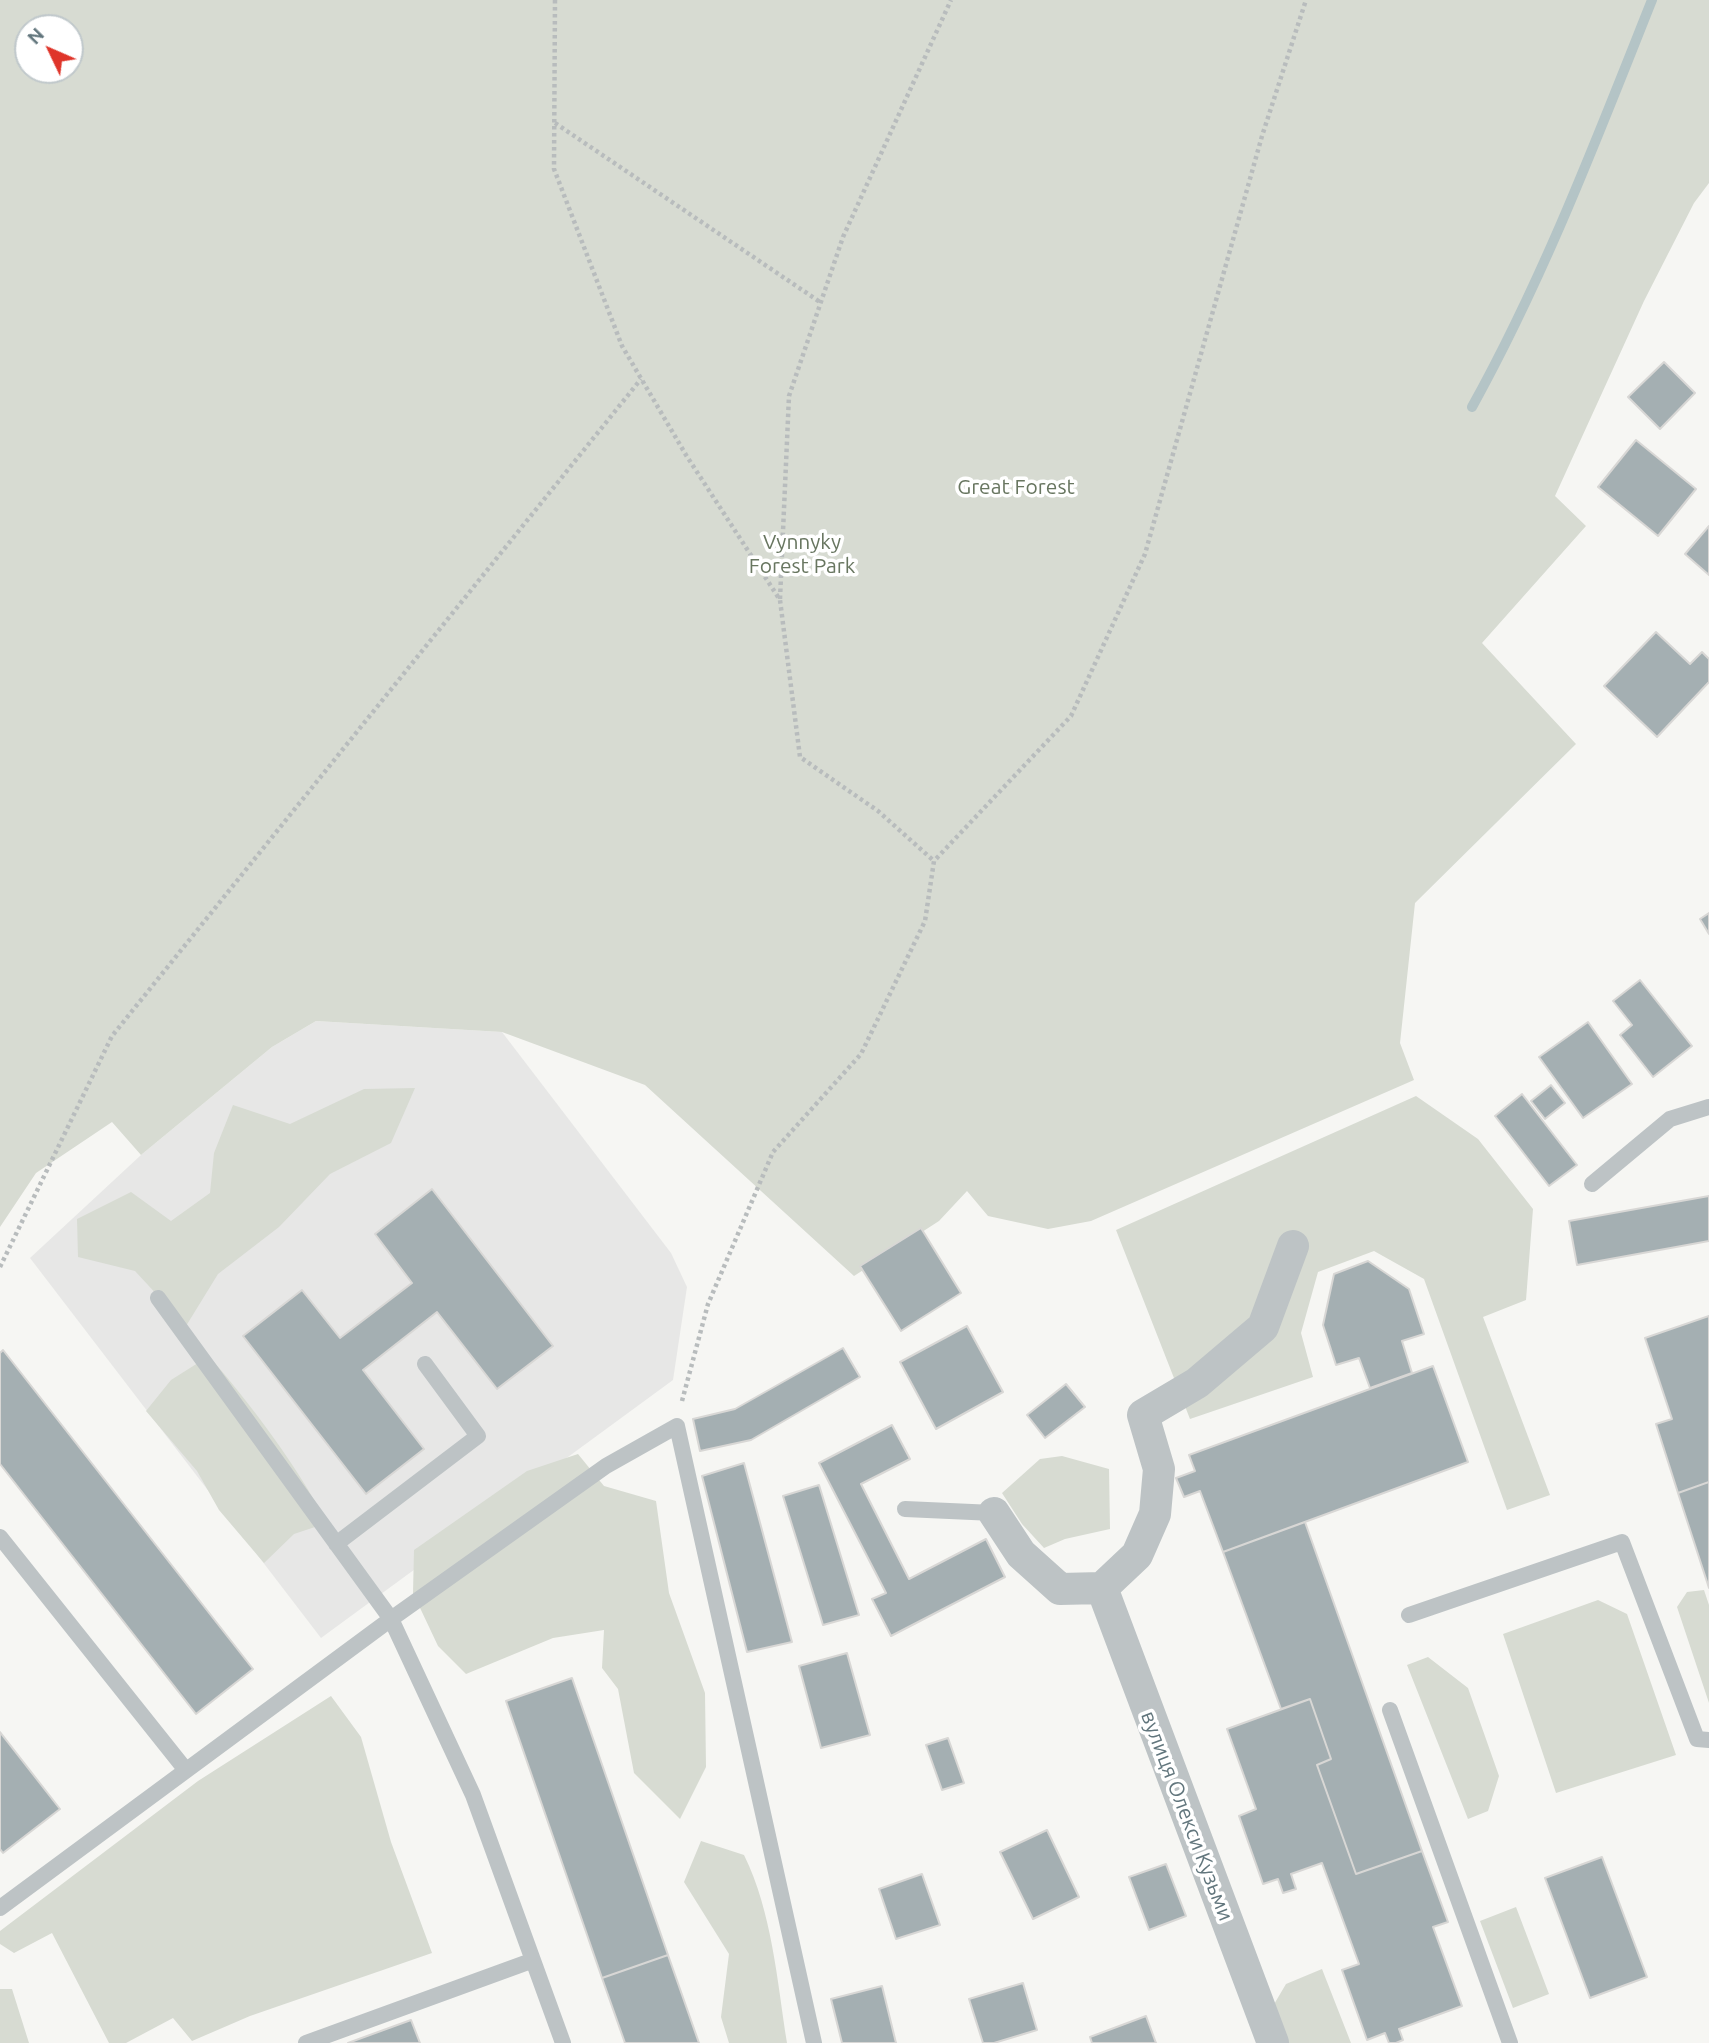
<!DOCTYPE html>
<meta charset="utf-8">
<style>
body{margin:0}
#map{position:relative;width:1709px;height:2043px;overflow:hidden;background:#f6f6f3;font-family:Ubuntu,sans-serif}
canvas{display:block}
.north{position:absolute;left:14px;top:14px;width:70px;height:70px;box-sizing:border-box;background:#fff;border:2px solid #c0c8cb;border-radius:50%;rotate:314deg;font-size:19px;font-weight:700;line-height:28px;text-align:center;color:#62767d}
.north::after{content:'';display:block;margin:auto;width:24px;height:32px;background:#df352a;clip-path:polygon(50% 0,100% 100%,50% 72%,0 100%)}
</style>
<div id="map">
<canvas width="1709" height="2043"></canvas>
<div class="north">N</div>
</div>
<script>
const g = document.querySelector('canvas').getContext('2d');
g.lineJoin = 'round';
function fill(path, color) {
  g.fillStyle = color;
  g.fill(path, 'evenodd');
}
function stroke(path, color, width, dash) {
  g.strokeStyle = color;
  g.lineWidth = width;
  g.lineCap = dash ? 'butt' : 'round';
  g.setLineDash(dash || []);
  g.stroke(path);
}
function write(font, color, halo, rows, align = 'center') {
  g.font = font + ' Ubuntu,sans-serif';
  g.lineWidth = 7;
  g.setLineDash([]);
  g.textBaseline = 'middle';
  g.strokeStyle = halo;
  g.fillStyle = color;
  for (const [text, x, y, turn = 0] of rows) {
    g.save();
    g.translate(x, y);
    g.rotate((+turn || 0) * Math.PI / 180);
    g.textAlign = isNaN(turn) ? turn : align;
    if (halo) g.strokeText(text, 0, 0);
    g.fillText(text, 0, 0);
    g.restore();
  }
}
const built = new Path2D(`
 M316,1021L502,1032L671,1253L687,1287L673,1380L321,1638L30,1258L141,1155L272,1047Z`);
const green = new Path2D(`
 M0,0H1709V183L1694,203L1644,301L1555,496L1586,526L1482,643L1576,744L1415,903L1400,1043L1414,1080L1091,1221L1048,1229L988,1216L967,1191L939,1221L854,1276L645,1085L502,1032L316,1021L272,1047L141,1155L112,1122L36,1173L0,1227ZM28,28H70V70H28Z
 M415,1088L391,1143L330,1174L279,1227L218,1274L186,1326L135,1271L78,1257L77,1219L131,1192L171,1221L210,1193L214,1153L233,1105L290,1124L364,1089Z
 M1416,1096L1478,1139L1533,1209L1526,1300L1483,1317L1550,1495L1507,1510L1424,1279L1374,1251L1318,1272L1301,1333L1313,1377L1190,1419L1116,1230Z
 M209,1356C254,1409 294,1461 327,1523L294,1534L264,1563L219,1510L197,1471L146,1411L171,1380Z
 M578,1454L604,1486L656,1501L669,1593L705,1693L706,1767L680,1819L634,1773L618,1689L602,1668L604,1630L553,1638L466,1674L438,1646L413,1593L414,1550L527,1471Z
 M1062,1456L1109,1469L1110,1529L1065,1539L1044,1548L1022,1524L1002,1493L1040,1459Z
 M1704,1590L1709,1605V1703L1677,1607L1687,1592Z
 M1598,1600L1627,1614L1676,1755L1556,1793L1503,1634Z
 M1428,1657L1468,1688L1499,1776L1488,1811L1468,1819L1407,1665Z
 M331,1696L361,1737L391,1842L432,1953L250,2016L192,2041L173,2018L126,2043H109L52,1933L14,1953L0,1944V1931L198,1781Z
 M701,1841L744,1855C772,1912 777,1980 787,2043H729L721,2017L729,1954L684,1882Z
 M1516,1907L1549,1994L1513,2008L1480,1921Z
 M1322,1969L1351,2043H1286L1273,2006L1286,1984Z
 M0,1989H12L29,2043H0Z`);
const stream = new Path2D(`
 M1472,407C1544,277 1597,138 1652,0`);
const building = new Path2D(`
 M1664,362L1695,393L1660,429L1628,397Z
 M1636,440L1696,489L1658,536L1598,487Z
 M1709,526V575L1685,554Z
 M1656,632L1690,664L1702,652L1709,659V682L1657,737L1604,686Z
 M1709,913V934L1700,919Z
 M1640,980L1692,1046L1653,1077L1620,1035L1632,1025L1613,1001Z
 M1588,1022L1632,1084L1583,1118L1539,1057Z
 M1551,1085L1565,1103L1545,1119L1531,1101Z
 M1522,1094L1577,1165L1549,1186L1495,1116Z
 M432,1189L553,1346L497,1389L437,1312L363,1370L424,1449L366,1494L243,1336L302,1290L340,1338L412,1283L375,1234Z
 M1709,1196V1241L1577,1265L1569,1221Z
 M921,1228L961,1293L901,1331L860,1266Z
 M1368,1261L1409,1289L1424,1334L1402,1341L1412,1373L1370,1388L1359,1358L1336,1365L1323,1325L1334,1274Z
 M1709,1316V1482L1678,1493L1656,1424L1672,1419L1645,1338Z
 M967,1326L1003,1392L936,1429L900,1362Z
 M843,1348L860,1377L751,1440L700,1451L693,1419L735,1409Z
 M3,1350L253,1669L196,1714L0,1464V1353Z
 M1433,1366L1468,1462L1223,1552L1200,1491L1184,1497L1176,1478L1195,1471L1189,1455Z
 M1066,1384L1085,1407L1045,1438L1027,1415Z
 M892,1425L910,1459L861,1484L909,1579L986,1539L1005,1577L891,1636L872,1599L886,1593L819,1463Z
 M744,1463L792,1642L747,1652L702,1476Z
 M1709,1482V1588L1678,1493Z
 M819,1485L859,1615L823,1625L783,1496Z
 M1305,1522L1422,1851L1356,1874L1317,1765L1331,1759L1310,1699L1281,1709L1223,1552Z
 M847,1653L870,1735L821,1748L799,1666Z
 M572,1678L668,1955L602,1978L506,1701Z
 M1310,1699L1331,1759L1317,1765L1356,1874L1422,1851L1448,1922L1433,1927L1462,2006L1399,2029L1403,2040L1396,2043H1389L1385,2033L1367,2040L1342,1970L1359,1964L1322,1863L1291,1874L1296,1889L1283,1893L1278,1879L1263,1884L1239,1816L1256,1809L1227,1729Z
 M0,1732L60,1809L3,1853L0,1849Z
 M948,1738L964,1783L942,1790L926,1745Z
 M1047,1830L1079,1897L1033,1919L1000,1852Z
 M1602,1857L1647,1977L1590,1998L1545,1878Z
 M1166,1864L1186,1916L1149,1930L1129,1877Z
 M922,1874L940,1925L896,1939L879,1889Z
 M668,1955L699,2043H625L602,1978Z
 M1023,1983L1037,2030L994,2043H983L969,1999Z
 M882,1986L896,2043H842L831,1999Z
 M1146,2016L1156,2043H1092L1090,2037Z
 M411,2020L420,2043H348Z`);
const path = new Path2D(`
 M555,0L554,169L622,346L686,455L780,600L800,757L878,811L934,861
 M555,123L820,302
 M780,599L789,396L843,237L951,0
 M0,1267L112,1036L641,379
 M682,1401L708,1304L773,1152L861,1054L925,921L934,861L1071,716L1145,554L1262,136L1306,0`);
const lane = new Path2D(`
 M1592,1184L1670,1119L1709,1107
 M158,1298L391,1619L606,1466L677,1426L814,2043
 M905,1509L994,1513
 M0,1537L185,1769
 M336,1544L478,1436L425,1364
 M1409,1615L1622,1542L1697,1739L1709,1740
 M1390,1710L1510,2043
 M0,1908L391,1619L473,1795L563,2043
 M306,2043L531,1961`);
const street = new Path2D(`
 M994,1513L1021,1554L1060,1589L1102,1588L1273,2043
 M1102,1588L1137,1555L1155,1514L1159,1469L1143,1415L1197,1383L1263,1327L1293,1246`);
const parkNames = [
 ["Great Forest",1016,487],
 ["Vynnyky",802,542],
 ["Forest Park",802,566]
];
const streetNames = [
 ["вулиця Олекси Кузьми",1187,1816,69]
];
fill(built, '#e7e7e6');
fill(green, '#d7dbd2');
stroke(stream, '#b4c4c6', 10);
fill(building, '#a4afb2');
stroke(building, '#d8d7d5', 2);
stroke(path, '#b8bcbd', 4.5, [3.5, 3.5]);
stroke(lane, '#bdc3c5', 16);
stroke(street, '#bdc3c5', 32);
write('21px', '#687660', '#fff', parkNames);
write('21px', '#62767d', '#fff', streetNames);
</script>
